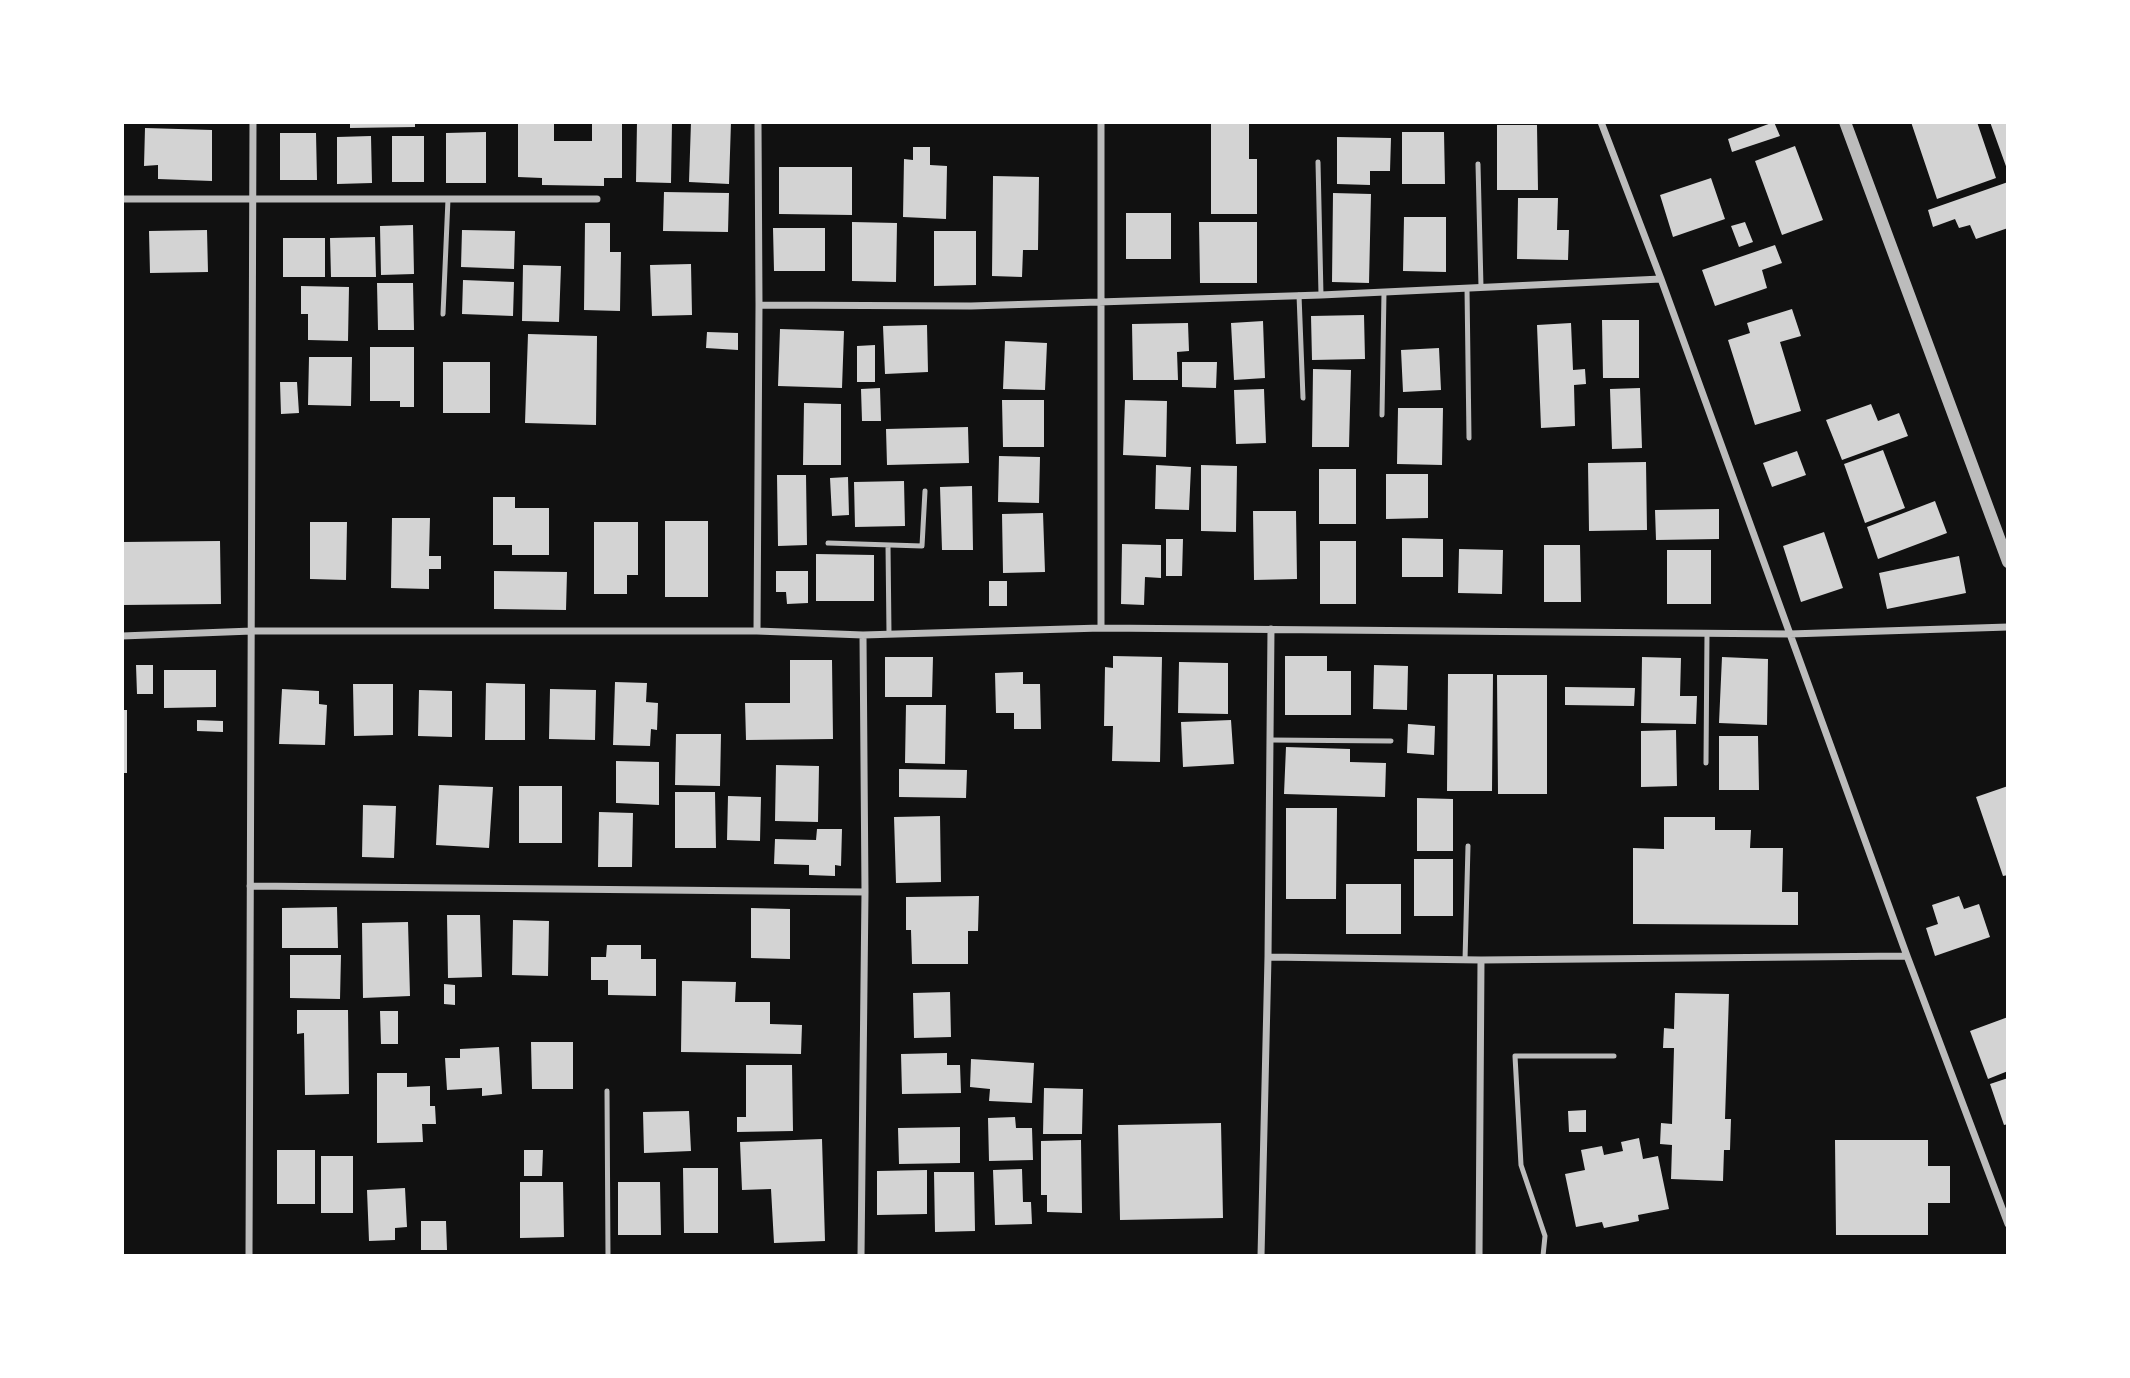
<!DOCTYPE html>
<style>
body{margin:0}
#map{position:relative;width:2130px;height:1378px;overflow:hidden;background:#111;font-family:"Alegreya Sans",sans-serif}
canvas{display:block}
.frame{position:absolute;inset:0;border:124px solid #fff;pointer-events:none}
</style>
<div id="map">
<canvas width="2130" height="1378"></canvas>
<div class="frame"></div>
</div>
<script>
const g = document.querySelector('canvas').getContext('2d');
g.lineJoin = 'round';
function fill(path, color) {
  g.fillStyle = color;
  g.fill(path, 'evenodd');
}
function stroke(path, color, width, dash) {
  g.strokeStyle = color;
  g.lineWidth = width;
  g.lineCap = dash ? 'butt' : 'round';
  g.setLineDash(dash || []);
  g.stroke(path);
}
const building = new Path2D(`
 M350,122H415V127L350,128Z
 M518,122H554V141H592V122H622V178H604V186L542,185V178L518,177Z
 M637,122H672L671,183L636,182Z
 M691,122H731L729,184L689,182Z
 M1774,122L1780,136L1732,152L1728,139Z
 M1911,122H1977L1996,178L1937,199Z
 M1990,122H2008V169H2007Z
 M1211,123H1249V159H1257V214H1211Z
 M1497,125H1537L1538,190H1497Z
 M145,128L212,130V181L158,179V165L144,166Z
 M486,132V183H446V133Z
 M1402,132H1444L1445,184H1402Z
 M280,133H316L317,180H280Z
 M371,136L372,183L337,184V137Z
 M392,136H424V182H392Z
 M1337,137L1391,138L1390,171H1370V185L1337,184Z
 M1795,146L1823,220L1782,235L1755,161Z
 M913,147H930V165L947,166L946,219L903,217L904,159L913,160Z
 M779,167H852V215L779,214Z
 M993,176L1039,177L1038,250H1023L1022,277L992,276Z
 M1711,178L1725,219L1673,237L1660,195Z
 M2008,182V228L1976,239L1970,225L1959,228L1955,219L1933,227L1928,210Z
 M664,192L729,193L728,232L663,231Z
 M1333,193L1371,194L1369,283L1332,282Z
 M1518,198H1558L1557,230H1569L1568,260L1517,259Z
 M1126,213H1171V259H1126Z
 M1404,217H1446V272L1403,271Z
 M852,222L897,223L896,282L852,281Z
 M1199,222H1257V283H1200Z
 M1745,222L1753,242L1739,247L1731,226Z
 M585,223H610V252H621L620,311L584,310Z
 M413,225L414,274L381,275L380,226Z
 M773,228H825V271H774Z
 M207,230L208,272L150,273L149,231Z
 M462,230L515,231L514,269L461,267Z
 M934,231H976V285L934,286Z
 M375,237L376,277H331L330,238Z
 M283,238H325V277H283Z
 M1775,245L1782,263L1762,270L1767,288L1715,306L1702,270Z
 M691,264L692,315L652,316L650,265Z
 M523,265L561,266L559,322L522,321Z
 M463,280L514,282L513,316L462,314Z
 M377,283H413L414,330H378Z
 M301,286L349,287L348,341L308,340V314H301Z
 M1792,309L1801,336L1780,342L1801,411L1755,425L1728,340L1750,333L1747,323Z
 M1364,315L1365,359L1312,360L1311,316Z
 M1602,320H1639V378H1603Z
 M1263,321L1265,378L1234,380L1231,323Z
 M1188,323L1189,351L1177,352L1178,380H1133L1132,324Z
 M1571,323L1573,370L1585,369L1586,384L1574,385L1575,426L1541,428L1537,325Z
 M927,325L928,372L885,374L883,326Z
 M780,329L844,331L842,388L778,386Z
 M707,332L738,333V350L706,348Z
 M528,334L597,336L596,425L525,423Z
 M1005,341L1047,343L1045,390L1003,389Z
 M875,345V382H857V346Z
 M370,347H414V407H400V401H370Z
 M1439,348L1441,390L1403,392L1401,350Z
 M309,357H352L351,406L308,405Z
 M443,362H490V413H443Z
 M1182,362H1217L1216,388L1182,387Z
 M1313,369L1351,370L1349,447H1312Z
 M280,382H297L299,413L281,414Z
 M880,388L881,421H862L861,389Z
 M1640,388L1642,448L1612,449L1610,389Z
 M1264,389L1266,443L1236,444L1234,390Z
 M1002,400H1044V447H1003Z
 M1125,400L1167,401L1166,457L1123,455Z
 M804,403L841,404V465H803Z
 M1871,404L1878,421L1899,413L1908,436L1842,460L1826,420Z
 M1398,408H1443L1442,465L1397,464Z
 M968,427L969,463L887,465L886,429Z
 M1883,450L1905,508L1865,523L1844,464Z
 M1797,451L1806,475L1772,487L1763,463Z
 M999,456L1040,457L1039,503L998,502Z
 M1646,462L1647,530L1589,531L1588,463Z
 M1156,465L1191,467L1189,510L1155,509Z
 M1201,465L1237,466L1236,532L1201,531Z
 M1319,469H1356V524H1319Z
 M1386,474H1428V518L1386,519Z
 M777,475H806L807,545L778,546Z
 M848,477L849,515L832,516L830,478Z
 M904,481L905,526L855,527L854,482Z
 M972,486L973,550H942L940,487Z
 M493,497H515V508H549V555H512V545H493Z
 M1935,501L1947,533L1878,559L1867,527Z
 M1719,509V539L1656,540L1655,510Z
 M1253,511H1296L1297,579L1254,580Z
 M1043,513L1045,572L1003,573L1002,514Z
 M392,518H430L429,556H441V569H429V589L391,588Z
 M665,521H708V597H665Z
 M310,522H347L346,580L310,579Z
 M594,522H638V575H627V594H594Z
 M1824,532L1843,588L1801,602L1783,546Z
 M1402,538L1443,539V577H1402Z
 M1166,539H1183L1182,576H1166Z
 M220,541L221,604L122,605V542Z
 M1320,541H1356V604H1320Z
 M1122,544L1161,545V578L1145,577L1144,605L1121,604Z
 M1544,545H1580L1581,602H1544Z
 M1459,549L1503,550L1502,594L1458,593Z
 M1667,550H1711V604H1667Z
 M816,554L874,555V601H816Z
 M1959,556L1966,593L1887,609L1879,573Z
 M494,571L567,572L566,610L494,609Z
 M776,571H808V603L787,604L786,592H776Z
 M989,581H1007V606H989Z
 M1113,656L1162,657L1160,762L1112,761L1113,726H1104L1105,667L1113,668Z
 M1285,656H1327V671H1351V715H1285Z
 M885,657H933L932,697H885Z
 M1642,657L1681,658L1680,696H1697L1696,724L1641,723Z
 M1722,657L1768,659L1767,725L1719,723Z
 M790,660H832L833,739L746,740L745,703H790Z
 M1179,662L1228,663V714L1178,713Z
 M136,665H153V694H137Z
 M1374,665L1408,666L1407,710L1373,709Z
 M164,670H216V707L164,708Z
 M1023,672V684H1040L1041,729H1014V713H996L995,673Z
 M1448,674H1493L1492,791H1447Z
 M1497,675H1547V794H1498Z
 M615,682L647,683L646,702L658,703L657,730L651,729L650,746L613,745Z
 M486,683L525,684V740H485Z
 M353,684H393V735L354,736Z
 M1565,687L1635,688L1634,706L1565,705Z
 M282,689L319,691V704L327,705L325,745L279,744Z
 M550,689L596,690L595,740L549,739Z
 M419,690L452,691V737L418,736Z
 M906,705H946L945,764L905,763Z
 M122,710H127V773H122Z
 M197,720L223,721V732L197,731Z
 M1231,720L1234,764L1183,767L1181,722Z
 M1408,724L1435,726L1434,755L1407,753Z
 M1676,730L1677,786L1641,787V731Z
 M676,734H721L720,786L675,785Z
 M1719,736H1758L1759,790H1719Z
 M1286,747L1350,749V762L1386,763L1385,797L1284,794Z
 M616,761L659,762V805L616,803Z
 M776,765L819,766L818,822L775,821Z
 M899,769L967,770L966,798L899,797Z
 M439,785L493,787L489,848L436,845Z
 M519,786H562V843H519Z
 M2008,786V875L2003,876L1976,797Z
 M675,792H715L716,848H675Z
 M728,796L761,797L760,841L727,840Z
 M1417,798L1453,799V851H1417Z
 M363,805L396,806L394,858L362,857Z
 M1286,808H1337L1336,899H1286Z
 M599,812L633,813L632,867H598Z
 M940,816L941,882L896,883L894,817Z
 M1664,817H1715V830H1751L1750,848H1783L1782,892H1798V925L1633,924V848L1664,849Z
 M817,829H842L841,866L835,865V876L809,875V865L774,864L775,839L816,840Z
 M1414,859H1453V916H1414Z
 M1346,884H1401V934H1346Z
 M979,896L978,931H968V964H912L911,930H906V897Z
 M1959,896L1964,909L1979,904L1990,937L1935,956L1926,928L1938,924L1932,905Z
 M337,907L338,948H282V908Z
 M751,908L790,909V959L751,958Z
 M447,915H480L482,977L448,978Z
 M513,920L549,921L548,976L512,975Z
 M408,922L410,996L363,998L362,923Z
 M607,945H641V959H656V996L608,995V980H591V957H606Z
 M290,955H341L340,999L290,998Z
 M682,981L736,982L735,1002H770V1024L802,1025L801,1054L681,1052Z
 M444,984L455,985V1005L444,1004Z
 M950,992L951,1037L914,1038L913,993Z
 M1675,993L1729,994L1725,1119H1731L1730,1150H1724L1723,1181L1671,1179L1672,1145L1660,1144L1661,1123L1672,1124L1674,1048H1663L1664,1028L1674,1029Z
 M297,1010H348L349,1094L305,1095L304,1033L297,1034Z
 M380,1011H398V1044H381Z
 M2008,1017V1071L1988,1079L1970,1031Z
 M531,1042H573V1089H532Z
 M499,1047L502,1094L482,1096V1088L447,1090L445,1058H460V1049Z
 M947,1053V1065H960L961,1093L902,1094L901,1054Z
 M971,1059L1034,1063L1032,1103L989,1101L990,1089L970,1087Z
 M746,1065H792L793,1131L737,1132V1117H746Z
 M377,1073H407V1087L430,1086V1106H435L436,1124H422L423,1142L377,1143Z
 M2008,1078V1124L2004,1125L1990,1084Z
 M1044,1088L1083,1089L1082,1134H1043Z
 M1586,1110V1132H1569L1568,1111Z
 M689,1111L691,1151L644,1153L643,1112Z
 M1015,1117L1016,1128H1032L1033,1160L989,1161L988,1118Z
 M1221,1123L1223,1218L1120,1220L1118,1125Z
 M960,1127V1163L899,1164L898,1128Z
 M1639,1138L1643,1159L1658,1156L1669,1209L1638,1215L1639,1221L1604,1228L1602,1222L1576,1227L1565,1174L1585,1170L1581,1150L1602,1146L1604,1155L1623,1151L1621,1142Z
 M822,1139L825,1241L774,1243L771,1189L742,1190L740,1142Z
 M1081,1140L1082,1213L1047,1212V1195H1041V1141Z
 M1835,1140H1928V1166H1950V1203H1928V1235H1836Z
 M277,1150H315V1204H277Z
 M524,1150H543L542,1176H524Z
 M321,1156H353V1213H321Z
 M683,1168H718V1233H684Z
 M1022,1169L1023,1202H1031L1032,1224L995,1225L993,1170Z
 M927,1170V1214L877,1215V1171Z
 M934,1172H974L975,1231L935,1232Z
 M520,1182H563L564,1237L520,1238Z
 M618,1182H660L661,1235H618Z
 M405,1188L407,1227L395,1228V1240L369,1241L367,1190Z
 M421,1221H446L447,1250H421Z`);
const service = new Path2D(`
 M1318,162L1321,295
 M1478,164L1481,287
 M1467,288L1469,438
 M1299,295L1303,398
 M443,314L448,199
 M1382,415L1384,292
 M828,543L922,546L925,491
 M888,545L889,634
 M1270,740L1391,741
 M1706,763L1707,633
 M1465,960L1468,846
 M607,1091L608,1256
 M1543,1256L1545,1236L1521,1165L1515,1056H1614`);
const minor = new Path2D(`
 M1601,122L1661,279L1907,956L2008,1224
 M122,199H597
 M759,305L971,306L1321,295L1661,279
 M1101,628V122
 M757,631L759,305L758,122
 M122,636L252,631H757L863,635L1101,628L1790,634L2008,627
 M250,886L865,892
 M1268,957L1481,960L1907,956
 M249,1256L253,122
 M861,1256L865,892L863,635
 M1261,1256L1268,957L1271,629
 M1479,1256L1481,960`);
const tertiary = new Path2D(`
 M1845,122L2008,562`);
fill(building, '#d3d3d3');
stroke(service, '#bcbcbc', 5);
stroke(minor, '#bcbcbc', 7);
stroke(tertiary, '#bcbcbc', 12);
</script>
